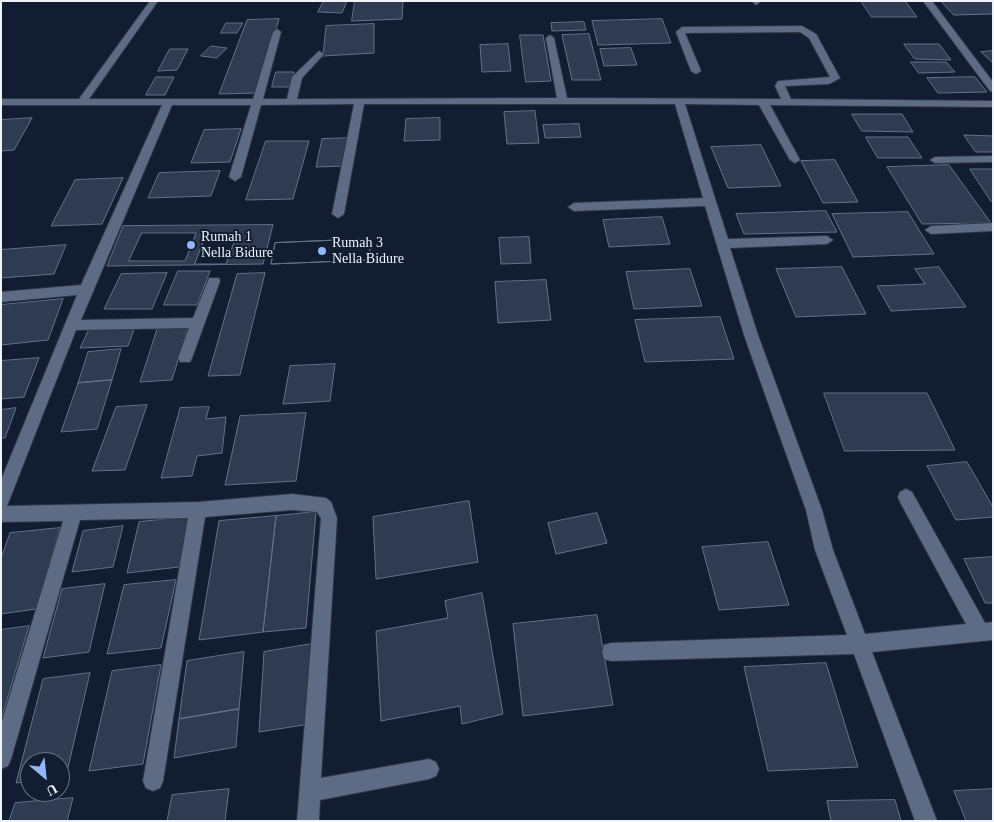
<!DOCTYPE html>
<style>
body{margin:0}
#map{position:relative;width:994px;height:822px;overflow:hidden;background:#121d31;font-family:Georgia,serif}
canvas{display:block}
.frame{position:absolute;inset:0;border:2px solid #eff4fc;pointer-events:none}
.north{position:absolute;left:20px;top:752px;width:50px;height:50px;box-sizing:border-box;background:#121d31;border:1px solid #6a7382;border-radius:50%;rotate:152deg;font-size:14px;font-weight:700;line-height:20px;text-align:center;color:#eff4fc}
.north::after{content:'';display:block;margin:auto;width:18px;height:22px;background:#92b7fd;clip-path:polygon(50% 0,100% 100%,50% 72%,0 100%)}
</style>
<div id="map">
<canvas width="994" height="822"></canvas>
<div class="frame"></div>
<div class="north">U</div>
</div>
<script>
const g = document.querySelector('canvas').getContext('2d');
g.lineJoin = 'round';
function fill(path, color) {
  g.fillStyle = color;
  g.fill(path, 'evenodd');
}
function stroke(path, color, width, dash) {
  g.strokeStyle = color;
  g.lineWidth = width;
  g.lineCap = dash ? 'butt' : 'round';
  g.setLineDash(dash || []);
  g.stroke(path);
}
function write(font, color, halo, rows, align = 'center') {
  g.font = font + ' Georgia,serif';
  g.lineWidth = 4;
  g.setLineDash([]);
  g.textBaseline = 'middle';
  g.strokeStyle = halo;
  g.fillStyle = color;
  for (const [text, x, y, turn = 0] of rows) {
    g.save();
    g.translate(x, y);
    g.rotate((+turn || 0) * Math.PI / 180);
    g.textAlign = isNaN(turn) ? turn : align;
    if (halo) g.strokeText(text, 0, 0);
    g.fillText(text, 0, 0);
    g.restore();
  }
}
const building = new Path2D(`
 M324,1H347L342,13L318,12Z
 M355,1H403L402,19L352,21Z
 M861,1H905L917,17H872Z
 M941,1H993V14L954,15Z
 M279,19L256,93L219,94L247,20Z
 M662,19L671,43L598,45L592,21Z
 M584,22L586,30L552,31L551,23Z
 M226,23H243L237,33H221Z
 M374,24V53L323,56L326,26Z
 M589,34L601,80H572L562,35Z
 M520,35H543L551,81L526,82Z
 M508,44L511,71L482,72L480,45Z
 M904,44H939L951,60L915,59Z
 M211,46L227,48L217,58L201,56Z
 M631,48L637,65L604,66L600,49Z
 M170,49H188L177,70L158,71Z
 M993,51V63L981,52Z
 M911,62H946L955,72L919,73Z
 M276,72H294L290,87H272Z
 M156,77H174L165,95H146Z
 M975,77L987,92L938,93L927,78Z
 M535,111L539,143L507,144L504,112Z
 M852,114H902L913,132L862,131Z
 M32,118L14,150L1,151V120Z
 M440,118V140L404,141L406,119Z
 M579,124L581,137L545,138L543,125Z
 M241,129L230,162L191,163L204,130Z
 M964,135L993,136V152H976Z
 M866,137H908L922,158H878Z
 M352,138L347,166L316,167L322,139Z
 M266,141H309L293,199L246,200Z
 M761,145L781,186L728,188L711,147Z
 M835,160L858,202L823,203L801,161Z
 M949,165L991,223L922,224L887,167Z
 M970,169H993V201H991Z
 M220,171L211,196L148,198L159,173Z
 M123,178L102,224L51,226L75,180Z
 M826,211L837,232L744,234L736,214Z
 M908,212L934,254L853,257L832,214Z
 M662,217L670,244L609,247L603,220Z
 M273,225L263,264L107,266L123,226Z
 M142,233H196L185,261H129Z
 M207,233L237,234L226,264H195Z
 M529,237L531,263L501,264L499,238Z
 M371,239L369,260L271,264L275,243Z
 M371,239L369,260L271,264L275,243Z
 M66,245L54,274L1,278V250Z
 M842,267L866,314L796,317L776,269Z
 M939,267L966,307L891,311L877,286L925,284L915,269Z
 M690,269L702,306L634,309L626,272Z
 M178,271H210L197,305H164Z
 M167,273L152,309H104L121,274Z
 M265,273L240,375L208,376L237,274Z
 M546,280L551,320L498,323L495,282Z
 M63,299L48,340L1,345V305Z
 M720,317L734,359L645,362L635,320Z
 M135,327L128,346L80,348L89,329Z
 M188,327L172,380L140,382L157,329Z
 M121,349L112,380L78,383L88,352Z
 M39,358L24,397L1,399V361Z
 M335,364L330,401L283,404L290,366Z
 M112,380L97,429L61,432L78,383Z
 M824,393H927L955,450L845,451Z
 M147,405L125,470L92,471L116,407Z
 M209,407L206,419L226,417L222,453L197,456L192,476L161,478L180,408Z
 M16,408L5,438H1V410Z
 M306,413L296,481L225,485L240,416Z
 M967,462L993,507V517L956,520L927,466Z
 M469,501L478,562L376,579L373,517Z
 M316,512L306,628L263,632L276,516Z
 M597,513L607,543L556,554L548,523Z
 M276,516L263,632L199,640L219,521Z
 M189,517L179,567L127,573L139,522Z
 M123,526L113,567L72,572L83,531Z
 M60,528L36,609L1,614V558L10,533Z
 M768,542L789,605L719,610L702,547Z
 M993,557V603H985L964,559Z
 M176,580L161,648L107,654L124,585Z
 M105,584L89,652L43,658L62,589Z
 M482,593L503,714L462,724L460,706L381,721L376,631L448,618L445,601Z
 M597,615L613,705L523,716L513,624Z
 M29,626L1,720V630Z
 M312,644L310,724L259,732L264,652Z
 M244,652L239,709L179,719L187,661Z
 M826,663L858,767L768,771L744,667Z
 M161,665L143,764L89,771L112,671Z
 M90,673L66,776L60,777V762H30V781L16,783L43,679Z
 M239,709L236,747L174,758L179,719Z
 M229,789L225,821H167L172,795Z
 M993,789V821H966L954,791Z
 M73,798L67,821H9L15,803Z
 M895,800L901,821H831L827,801Z`);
const minor = new Path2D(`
 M150,1H158L89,99H253L273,32L277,29L281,32L263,99H287L292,77L319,51L324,54L302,78L297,99L557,98L546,38L550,35L554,38L567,98L781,99L775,86L778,81L830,77L809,38L800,32L685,33L701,71L696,74L691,71L676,32L682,27L802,26L816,34L840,78L829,84L785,86L791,99L993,101V107L770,105L800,160L795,163L790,160L759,105L685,104L728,239L827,236L833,240L827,244L730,248L758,335L822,510L833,550L865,634L966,624L900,502L898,497L900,492L906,489L912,492L985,623L993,622V640L872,652L937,821H915L854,654L611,661L604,659L602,652L604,645L611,643L847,635L815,550L806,510L744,335L705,206L574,211L568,207L574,203L703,198L675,104H364L344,214L338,218L332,214L354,104L261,105L241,177L235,181L229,177L251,105H172L81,320L193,318L209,278H219L220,281L192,358L190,362H180L178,358L189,328L76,330L7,506L198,502L292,494L326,498L331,502L337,518L321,778L429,759L436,762L439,769L436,776L429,779L320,800L319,821H297L321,518L317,512L292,510L205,517L163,781L160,788L153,791L146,788L143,781L188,518L80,520L11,759L8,766L1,769V724L63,521L1,522V480L77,295L1,302V292L81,285L162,105H1V99H79Z
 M752,1H760V2L756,5Z
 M923,1H932L993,82V92L990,91Z
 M993,156V162L935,163L930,160L935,157Z
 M993,223V231L931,234L925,230L931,226Z`);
const markers = [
 [191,245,5,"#92b7fd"],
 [322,251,5,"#92b7fd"]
];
const poiNames = [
 ["Rumah 1",201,237],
 ["Nella Bidure",201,253],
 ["Rumah 3",332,243],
 ["Nella Bidure",332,259]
];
fill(building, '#2f3b51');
stroke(building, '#64718a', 1);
stroke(minor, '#313646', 2);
fill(minor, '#5e6b84');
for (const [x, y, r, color] of markers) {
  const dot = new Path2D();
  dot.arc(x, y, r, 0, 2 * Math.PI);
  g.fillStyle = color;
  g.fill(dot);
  stroke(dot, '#121d31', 2);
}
write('14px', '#eff4fc', '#121d31', poiNames, 'left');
</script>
